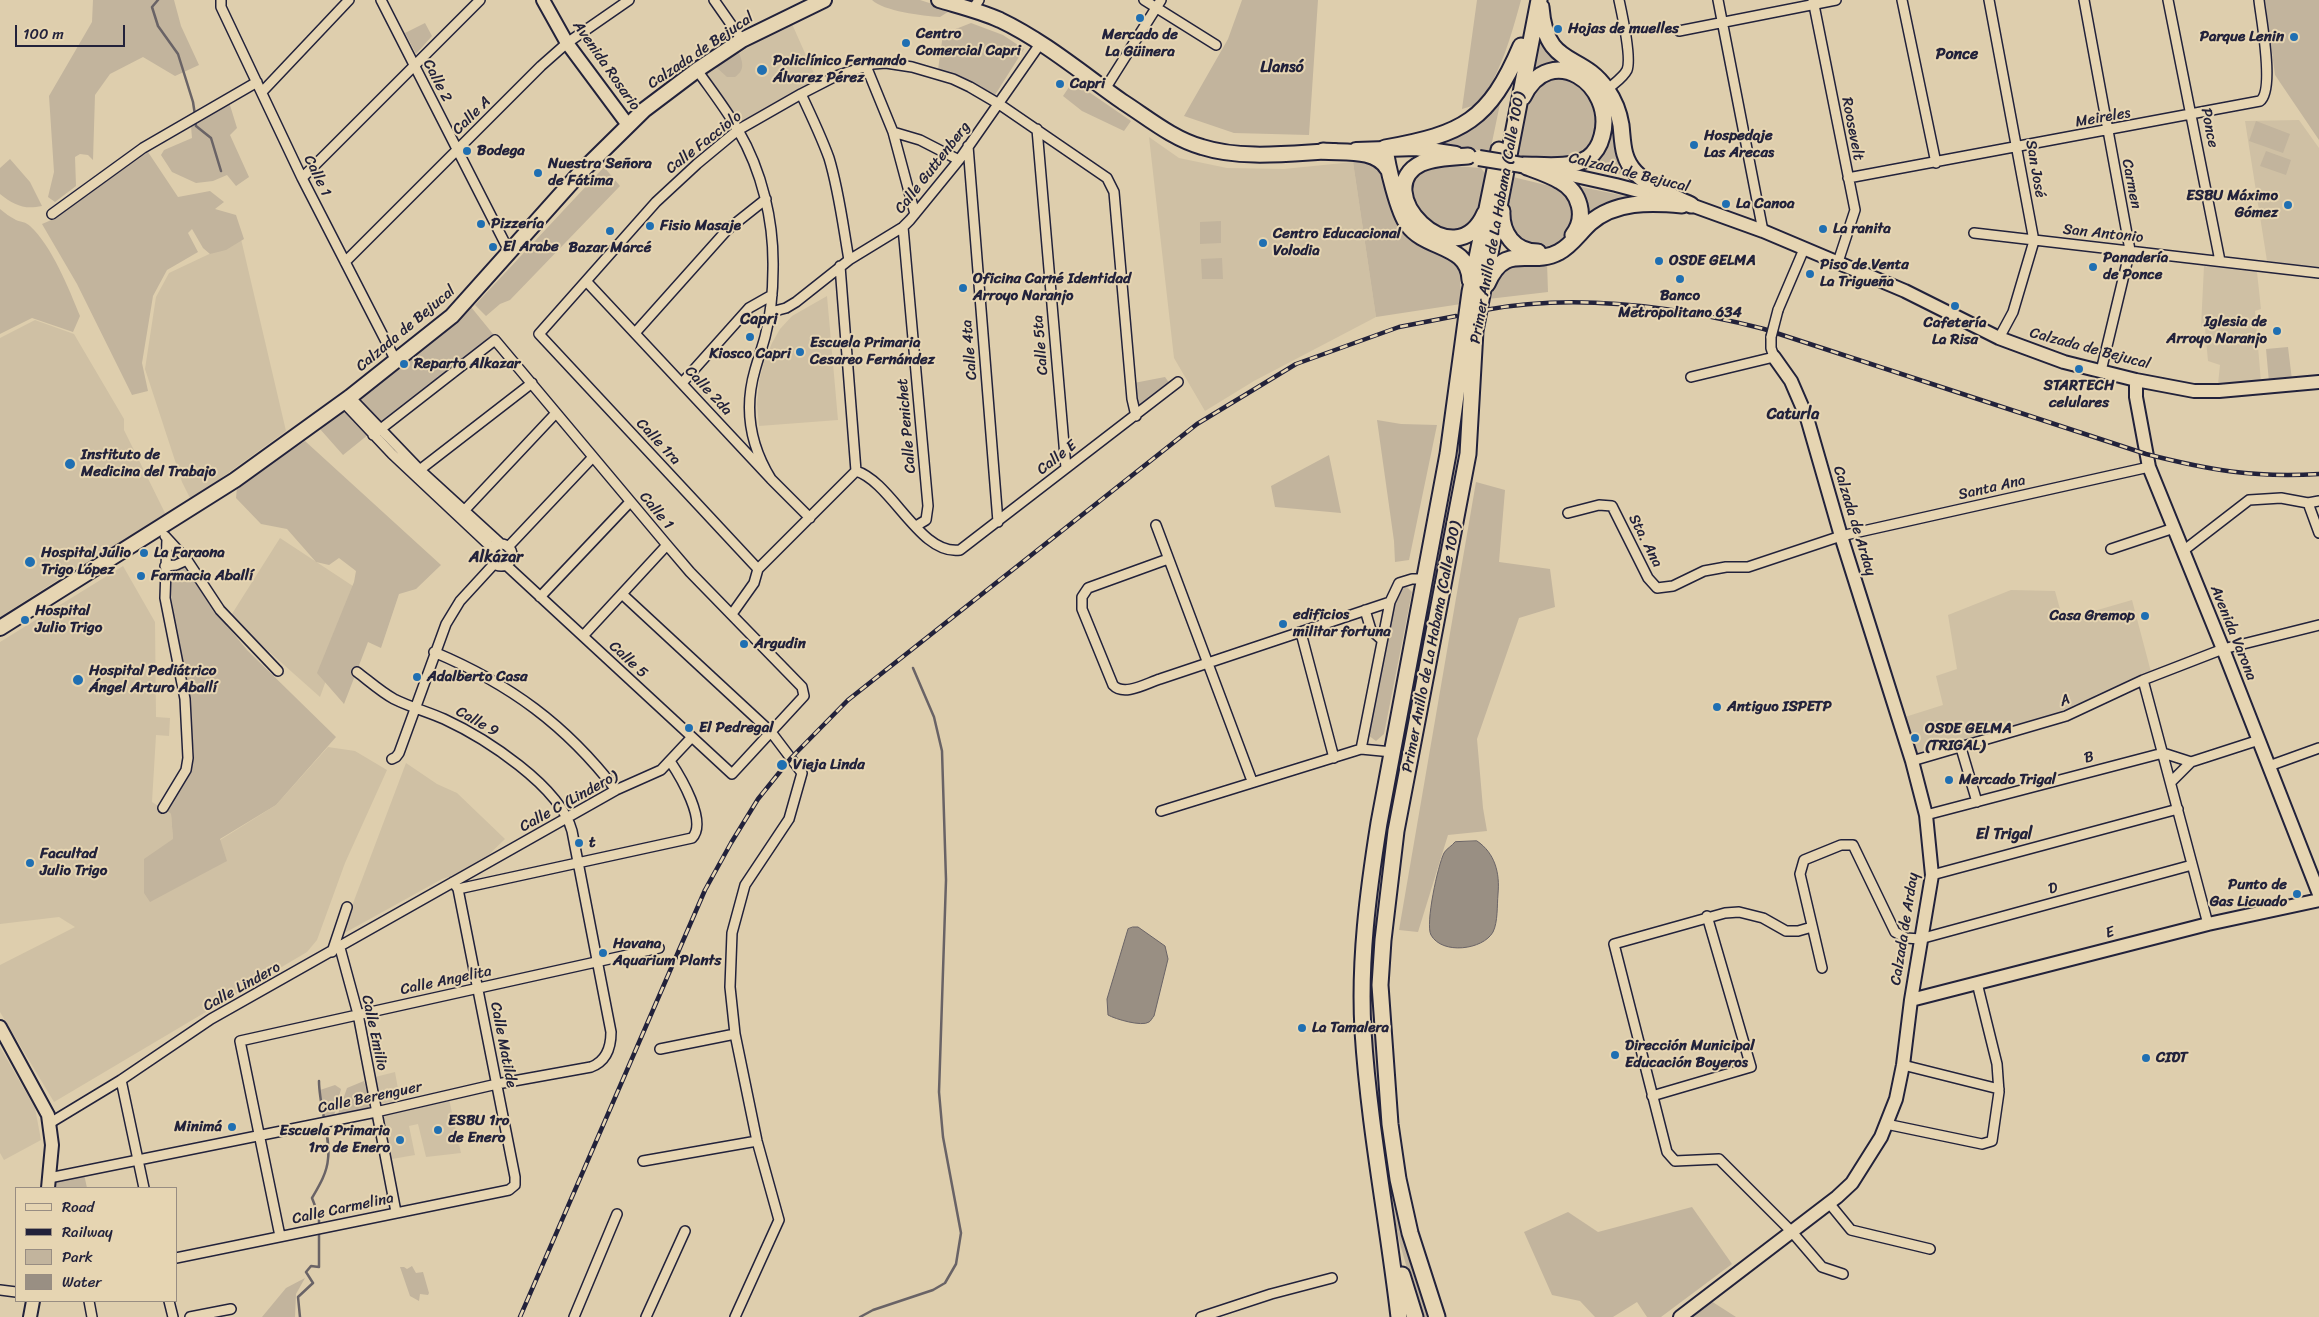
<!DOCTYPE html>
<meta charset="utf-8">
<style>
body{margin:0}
#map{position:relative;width:2319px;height:1317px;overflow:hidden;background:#decead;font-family:Sriracha,sans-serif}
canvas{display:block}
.legend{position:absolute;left:15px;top:1187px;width:162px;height:115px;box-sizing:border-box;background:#e6d5b2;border:1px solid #988d82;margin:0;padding:6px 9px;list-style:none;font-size:15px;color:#22223b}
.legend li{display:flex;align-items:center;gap:10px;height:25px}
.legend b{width:25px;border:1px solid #988d82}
.scale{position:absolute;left:15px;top:25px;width:110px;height:22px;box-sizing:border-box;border:2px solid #22223b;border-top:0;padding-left:6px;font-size:15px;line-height:18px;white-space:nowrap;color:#22223b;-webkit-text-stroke:4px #e6d5b2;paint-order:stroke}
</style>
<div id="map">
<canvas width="2319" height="1317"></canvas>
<ul class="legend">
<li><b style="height:6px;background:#e6d5b2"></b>Road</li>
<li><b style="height:6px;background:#22223b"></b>Railway</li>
<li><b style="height:14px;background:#c2b49d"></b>Park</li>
<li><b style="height:14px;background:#998f83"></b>Water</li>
</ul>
<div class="scale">100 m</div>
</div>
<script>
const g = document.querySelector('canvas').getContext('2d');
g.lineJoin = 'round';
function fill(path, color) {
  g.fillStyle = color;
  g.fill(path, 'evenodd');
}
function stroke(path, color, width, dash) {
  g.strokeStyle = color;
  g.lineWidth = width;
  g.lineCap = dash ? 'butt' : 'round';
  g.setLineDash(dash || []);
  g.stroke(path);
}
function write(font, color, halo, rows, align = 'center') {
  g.font = font + ' Sriracha,sans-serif';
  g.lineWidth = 4;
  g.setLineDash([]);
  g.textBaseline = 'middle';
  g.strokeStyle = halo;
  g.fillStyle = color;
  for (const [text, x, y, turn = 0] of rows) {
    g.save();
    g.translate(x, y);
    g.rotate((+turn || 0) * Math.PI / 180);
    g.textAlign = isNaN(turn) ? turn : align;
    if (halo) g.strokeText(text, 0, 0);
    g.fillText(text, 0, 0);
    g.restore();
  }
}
const built = new Path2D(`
 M792,24L817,80L741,123L707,74L774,31Z
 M2299,120L2319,148V267L2267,261L2245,121Z
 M1149,137L1179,158L1227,168L1284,169L1353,162L1376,317L1254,381L1205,411L1174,358Z
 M241,239L286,431L191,500L182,482L145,369L156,297L169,273Z
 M2204,266L2257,272L2261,309L2255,311L2261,382L2218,384L2220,365L2208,361L2205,328L2201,327Z
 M827,296L838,420L759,426L757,404L759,382L764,362L772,343L780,329L792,316Z
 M35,320L74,334L124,419V430L166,515L70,572L0,617V338Z
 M280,538L359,590L320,697L230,617Z
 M123,566L155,622L156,717L170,718L169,736L156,735L152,802L171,814L173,839L220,840L276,805L328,747L355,751L387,770L345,863L317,940L307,952L54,1102L0,1012V965L75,927L59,917L0,924V642Z
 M2011,590L2055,591L2063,620L2132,600L2151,672L2059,712L1915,755L1905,717L1943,705L1936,676L1957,669L1948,615Z
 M406,763L437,784L457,793L505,839L474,869L442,879L341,935Z
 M0,1047L35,1108L41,1140L4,1160L0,1153Z
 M395,1072L400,1100L380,1104L375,1077Z
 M449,1099L461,1153L426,1157L418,1124L409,1126L415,1155L392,1159L383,1115Z`);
const green = new Path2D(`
 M93,0H174L181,26L199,65L175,76L143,57L110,74L95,95L93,160L88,155L80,154L75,157L76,186L55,202L48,197L54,172L49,96L92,22Z
 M872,0H920L951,10L940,17C923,16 883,11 872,0Z
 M1242,0H1318L1309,135L1234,133L1184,116L1228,39Z
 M1477,0H1521C1511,37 1501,72 1479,104L1462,109Z
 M2265,0H2319V140L2275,75Z
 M425,23L432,36L416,54L405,33Z
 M971,23L1003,35L1024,49L995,95L965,79L938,70L943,34Z
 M1540,27L1599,84L1637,178L1585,166L1604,146L1586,76L1531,80Z
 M739,53C743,63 745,70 735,77H727L716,67Z
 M1547,78C1552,79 1559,78 1563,79C1595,86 1599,122 1593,148L1577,158L1533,160L1511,156L1527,95Z
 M1073,81L1131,121L1124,131L1082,111L1063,96Z
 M1501,99L1490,152L1438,143Z
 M229,102L237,128L230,135L249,177L236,186L227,175L213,181L196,183L172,172L161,155L164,150L192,138L191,126Z
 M2256,121L2290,134L2283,153L2249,141Z
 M2266,151L2291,160L2286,175L2260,166Z
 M148,152L178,197L210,191L224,202L215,209L236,215L244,239L226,250L210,254L203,248L192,229L188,233L198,252L167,270L153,296L142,363L148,391L132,395L77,284L42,224L56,218Z
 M10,159L30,182L42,206C24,210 14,205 0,194V168Z
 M1353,162H1371L1376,164L1460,269L1461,304L1376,317Z
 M1441,165L1481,168L1487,176L1479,211L1467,229L1445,233L1413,208L1410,181L1423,167Z
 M604,167L620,186L510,300L500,304L486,316L475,305Z
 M1513,177L1558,188L1573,200V229C1557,246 1548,249 1525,246L1506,222Z
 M1572,185L1635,198L1583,224Z
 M0,209C5,213 10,217 16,220C21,222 26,222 30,226C52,246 69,289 80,316L73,332L32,318L0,334Z
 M1221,221V243L1200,244V222Z
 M1222,258L1223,279H1202L1201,259Z
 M1547,262L1548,292L1488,299C1500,267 1515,264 1547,262Z
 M471,307L493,334L343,455L320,429L404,364Z
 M2288,347L2292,380L2269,382L2266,349Z
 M1469,353L1461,439L1408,735L1376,1006L1379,1077L1384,1125L1430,1317H1421L1400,1244L1388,1188L1374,1078L1370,963L1376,897L1389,797Z
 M1165,377L1170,384L1137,408L1134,383Z
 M1377,420L1401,424L1437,425L1409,560L1395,562L1394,541Z
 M305,441L441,565L416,589L399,594L381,648L368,642L344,704L317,673L354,582L356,571L339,558L329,565L316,562L287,529L261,524L236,498L237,487Z
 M1329,455L1341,513L1275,507L1271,486Z
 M1476,482L1505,490L1499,562L1550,569L1555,607L1519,618L1477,739L1483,808L1487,831L1448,835L1418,932L1399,930Z
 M184,565L209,604L247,650L336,737L276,805L220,839L227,861L150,902L144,893V859L173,839L171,814L163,808L190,769L194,752L168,574Z
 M1406,586L1412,592L1384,734L1376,741L1368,735L1396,593Z
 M364,1081L370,1103L368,1108L338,1114L347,1088Z
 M335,1085L341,1089L334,1116L324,1118L320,1090Z
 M84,1174L87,1188H50L51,1181Z
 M1692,1207L1732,1264L1661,1317H1647L1637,1302L1613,1317H1595L1580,1301L1552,1295L1524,1232L1568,1212L1598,1232Z
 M412,1266L416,1273L423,1272L429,1293L428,1295L420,1294L419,1301L410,1296L400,1267H404L407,1269Z
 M305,1278L296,1294L295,1317H262L286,1288Z
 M1711,1301L1736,1317H1693Z`);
const water = new Path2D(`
 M1477,841C1495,853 1500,873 1498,894C1497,905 1498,922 1493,932C1483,950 1442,955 1431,935C1425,924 1438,865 1444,853C1446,849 1452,846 1455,842Z
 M1133,927H1138L1165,946L1168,959L1154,1016C1152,1018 1151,1021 1149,1022C1142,1027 1115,1019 1108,1015L1107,999L1128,929Z`);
const stream = new Path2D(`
 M158,0L152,7L158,26L178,54L193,102L195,115
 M195,121L196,126L211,138L221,171
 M319,1226V1216L312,1198C319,1186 327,1173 328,1159C331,1138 319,1106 319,1081
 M300,1317L298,1297L313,1283L306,1272L311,1266L319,1267V1232
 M860,1317L873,1310L933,1290L945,1283L956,1264L961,1233L943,1137L939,1092L946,880L942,751L934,717L913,668`);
const street = new Path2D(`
 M221,0V7L302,178L396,361
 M381,0L510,253
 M714,0L742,40
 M1144,0L1216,45
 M1718,0L1763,231
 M1813,0L1855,210L1838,262
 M1902,0L1936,163
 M1989,0L2034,241L2013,312L1999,338
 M2084,0L2130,250L2101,371
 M2168,0L2220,261
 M973,9L979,0
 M1679,31L1836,0
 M866,66L893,132L915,214
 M697,70C711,90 726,109 738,130C762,171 774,221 773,269C773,292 771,314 765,337C762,348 758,359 755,370C744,408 750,445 771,479
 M1105,89L1161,0
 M1607,90C1613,84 1623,78 1627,70C1632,58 1622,14 1619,0
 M262,92L349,0
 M801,94C811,115 821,136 829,158C839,191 843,226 849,260
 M1037,129L1066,468
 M893,132L920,140L959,160
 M968,146L998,522
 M302,178L480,0
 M1848,178L2260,101C2275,90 2261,19 2259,0
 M52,214L143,148L257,82
 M903,227L928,506L926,520L916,526
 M1974,233L2319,273
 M345,262L541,66L567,43L629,0
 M840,266L856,471
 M586,281L771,479L810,518
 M1778,310L1804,249
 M771,312L786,308L796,302L849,260L903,227L910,220L959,160L1040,44
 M635,333L727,230L766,199
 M1691,377L1774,357L1771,348V337
 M682,383L749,308L772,295
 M350,397L420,470L501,544
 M343,402L392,454L492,548
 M373,435L495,340L667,545L690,572L802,687L804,696L732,774L506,565
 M856,471C892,482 920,556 960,550L1178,382
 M417,472L532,383
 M2308,503L2319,533
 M462,513L556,413
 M1568,513L1599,505L1612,506L1648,578L1657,588L1673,586L1704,571L1726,567H1748L1841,536L2149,467
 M1156,525L1252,781
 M165,536L187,560L220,610L278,671
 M490 555a11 11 0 1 1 22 0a11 11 0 1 1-22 0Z
 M508,547L593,457
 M2111,549L2174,528
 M2183,551L2249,500L2281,498L2308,503L2319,501
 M1168,559L1088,588L1082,597V609L1113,685C1124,697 1147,683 1160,679L1390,602
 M165,566L176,565L187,560
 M758,569L539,334L656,202L697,164L738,130L801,94L836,76L873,64L886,63L912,67L953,79L970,87L999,104L1107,178L1114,192L1132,399L1136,416
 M622,594L771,732L802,773L789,819L745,885L732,933L730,987L735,1034L757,1141L779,1220L735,1317
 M540,597L630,502
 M1365,610L1371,630L1382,640
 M732,614L754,583L758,569L856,471
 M1301,633L1334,758
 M583,636L667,545
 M434,652C510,684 566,725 616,790
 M2143,680L2208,924
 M1961,748L1977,802
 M1361,749L1390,602L1399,583L1412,579H1424
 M392,759L396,757L399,753L446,624L460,601L494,564
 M1912,761L2066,716L2143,680L2223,649L2319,625
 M2269,766L2319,748
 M2171,782L2191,762
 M163,808L186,770L188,758L185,699L165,598L167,539
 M1161,811L1361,749L1392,752
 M1926,815L2163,753L2191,762L2259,740
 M1932,875L2178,809
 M458,889L692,838C708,822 680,776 670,761
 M1812,927L1798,931H1786L1763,918L1739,912L1725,913L1614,944L1667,1152L1675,1161L1719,1159L1792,1232L1822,1267L1843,1274
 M340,948L358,1014L396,1212
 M332,952L347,907
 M1822,968L1800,874L1804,860L1841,845H1853L1895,932L1906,938L1920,939L2192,865
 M660,1049L735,1034
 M1903,1065L1999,1089
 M121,1080L144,1188
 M1652,1096L1751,1067L1707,916
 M50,1123L121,1080L211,1019L616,790L661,770L691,738
 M1886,1124L1982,1144L1992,1141L1999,1092L1997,1064L1977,983
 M643,1161L757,1141
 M49,1178L376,1112L497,1084L591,1067C607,1061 611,1047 611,1032L572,831C560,786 485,738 444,719C428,712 410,707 394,699C381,692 369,681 357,672
 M1829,1203L1851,1230L1930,1249
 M280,1236L240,1041L659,948
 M176,1258L509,1190L515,1185V1177L458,889L453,882
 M0,1290L16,1292
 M89,1301L92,1317
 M169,1301L173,1317
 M190,1317L231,1309
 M574,1317L617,1214
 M646,1317L685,1231
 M1201,1317L1271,1294L1332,1278`);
const secondary = new Path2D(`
 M543,0L567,43L628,125
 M1544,169L1616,185L1691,205L1763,231L1905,291L1999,338L2064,362L2136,380L2194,391H2219L2319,382
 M2136,380V397L2149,467L2223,649L2319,894
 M1911,1000L2208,924L2319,900
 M0,1027L48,1115L52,1145L48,1188
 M30,1317L33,1301
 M1680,1317L1837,1197L1852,1183L1881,1137L1896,1099L1903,1065L1911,1000L1932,875L1926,815L1912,761L1841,536L1807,418L1791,381L1774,357`);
const primary = new Path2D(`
 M939,0C959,6 980,11 1000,20C1044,41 1083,74 1123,102C1148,118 1173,139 1202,147C1243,160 1292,153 1334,151
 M1356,150L1416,148L1456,154
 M0,628L235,480L350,397L452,316L579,174L644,110L697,70L742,40L824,0`);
const highway = new Path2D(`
 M1541,7C1546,70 1581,51 1607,90C1614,100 1619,113 1621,125C1623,143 1622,158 1635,172C1650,188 1671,196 1691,205
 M1523,97C1550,40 1616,84 1602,136C1600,144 1595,153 1588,158C1571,169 1543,165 1523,165
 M1323,151C1344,153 1376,148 1388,169
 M1468,156C1453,157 1436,157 1422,163C1366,189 1455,282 1485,213
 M1527,167C1538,171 1550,175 1560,181C1580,192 1587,217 1573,235
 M1502,211C1501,233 1514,252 1538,252
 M1470,280C1469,244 1426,250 1408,225C1398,212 1387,165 1385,148C1463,134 1489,121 1521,46
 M1487,284C1506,240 1530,268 1559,252C1571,246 1580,232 1590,223C1615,201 1650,202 1682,205
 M1402,1275L1415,1317
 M1399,1317C1388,1222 1369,1127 1363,1031C1359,961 1368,892 1379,823L1448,454L1470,292L1499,150
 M1437,1317L1410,1233L1398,1179L1390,1124L1380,985L1383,940L1396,831L1468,454L1475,331L1539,0`);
const rail = new Path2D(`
 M1485,310C1577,293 1674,306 1764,329L2146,454C2209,470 2253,478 2319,474
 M520,1317L705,890L731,843L758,799L791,758L848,700L1197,424L1296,364L1399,327L1456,316`);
const streetBridge = new Path2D(`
 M1771,337L1778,310`);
const primaryBridge = new Path2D(`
 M1479,158L1522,165`);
const markers = [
 [1140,18,5,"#1f6fb2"],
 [1558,29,5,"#1f6fb2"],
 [2294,37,5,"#1f6fb2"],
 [906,43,5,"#1f6fb2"],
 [762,70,6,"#1f6fb2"],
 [1060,84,5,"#1f6fb2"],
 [1694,145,5,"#1f6fb2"],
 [467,151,5,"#1f6fb2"],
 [538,173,5,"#1f6fb2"],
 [1726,204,5,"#1f6fb2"],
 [2288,205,5,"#1f6fb2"],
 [481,224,5,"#1f6fb2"],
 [650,226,5,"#1f6fb2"],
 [1823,229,5,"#1f6fb2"],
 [610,231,5,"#1f6fb2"],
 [1263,243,5,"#1f6fb2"],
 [493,247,5,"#1f6fb2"],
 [1659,261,5,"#1f6fb2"],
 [2093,267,5,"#1f6fb2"],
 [1810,274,5,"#1f6fb2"],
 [1680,279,5,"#1f6fb2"],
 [963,288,5,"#1f6fb2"],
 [1955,306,5,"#1f6fb2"],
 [2277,331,5,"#1f6fb2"],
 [750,337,5,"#1f6fb2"],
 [800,352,5,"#1f6fb2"],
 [404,364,5,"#1f6fb2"],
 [2079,369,5,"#1f6fb2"],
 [70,464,6,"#1f6fb2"],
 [144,553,5,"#1f6fb2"],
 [30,562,6,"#1f6fb2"],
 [141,576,5,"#1f6fb2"],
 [2145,616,5,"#1f6fb2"],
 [25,620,5,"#1f6fb2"],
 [1283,624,5,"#1f6fb2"],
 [744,644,5,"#1f6fb2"],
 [417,677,5,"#1f6fb2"],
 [78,680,6,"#1f6fb2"],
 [1717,707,5,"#1f6fb2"],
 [689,728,5,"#1f6fb2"],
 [1915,738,5,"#1f6fb2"],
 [782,765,6,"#1f6fb2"],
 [1949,780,5,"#1f6fb2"],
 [579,843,5,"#1f6fb2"],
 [30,863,5,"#1f6fb2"],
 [2297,894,5,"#1f6fb2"],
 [603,953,5,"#1f6fb2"],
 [1302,1028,5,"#1f6fb2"],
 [1615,1055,5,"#1f6fb2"],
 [2146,1058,5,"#1f6fb2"],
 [232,1127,5,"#1f6fb2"],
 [438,1130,5,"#1f6fb2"],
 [400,1140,5,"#1f6fb2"]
];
const poiNames = [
 ["Hojas de muelles",1568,29],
 ["Centro",916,34],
 ["Comercial Capri",916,51],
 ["Mercado de",1140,35,"center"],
 ["La Güinera",1140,52,"center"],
 ["Parque Lenin",2284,37,"right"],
 ["Policlínico Fernando",773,61],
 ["Álvarez Pérez",773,78],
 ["Capri",1070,84],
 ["Hospedaje",1704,136],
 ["Las Arecas",1704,153],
 ["Bodega",477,151],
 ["Nuestra Señora",548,164],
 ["de Fátima",548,181],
 ["ESBU Máximo",2278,196,"right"],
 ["Gómez",2278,213,"right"],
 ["La Canoa",1736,204],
 ["Pizzería",491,224],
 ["Fisio Masaje",660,226],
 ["La ranita",1833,229],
 ["Centro Educacional",1273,234],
 ["Volodia",1273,251],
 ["El Arabe",503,247],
 ["Bazar Marcé",610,248,"center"],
 ["Panadería",2103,258],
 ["de Ponce",2103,275],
 ["OSDE GELMA",1669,261],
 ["Piso de Venta",1820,265],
 ["La Trigueña",1820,282],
 ["Oficina Carné Identidad",973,279],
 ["Arroyo Naranjo",973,296],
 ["Banco",1680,296,"center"],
 ["Metropolitano 634",1680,313,"center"],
 ["Iglesia de",2267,322,"right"],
 ["Arroyo Naranjo",2267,339,"right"],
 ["Cafetería",1955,323,"center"],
 ["La Risa",1955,340,"center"],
 ["Escuela Primaria",810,343],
 ["Cesareo Fernández",810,360],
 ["Kiosco Capri",750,354,"center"],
 ["Reparto Alkazar",414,364],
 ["STARTECH",2079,386,"center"],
 ["celulares",2079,403,"center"],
 ["Instituto de",81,455],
 ["Medicina del Trabajo",81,472],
 ["Hospital Julio",41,553],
 ["Trigo López",41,570],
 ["La Faraona",154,553],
 ["Farmacia Aballí",151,576],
 ["Hospital",35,611],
 ["Julio Trigo",35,628],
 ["edificios",1293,615],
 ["militar fortuna",1293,632],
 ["Casa Gremop",2135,616,"right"],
 ["Argudin",754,644],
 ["Hospital Pediátrico",89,671],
 ["Ángel Arturo Aballí",89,688],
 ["Adalberto Casa",427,677],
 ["Antiguo ISPETP",1727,707],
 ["El Pedregal",699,728],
 ["OSDE GELMA",1925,729],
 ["(TRIGAL)",1925,746],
 ["Vieja Linda",793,765],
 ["Mercado Trigal",1959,780],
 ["t",589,843],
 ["Facultad",40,854],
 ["Julio Trigo",40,871],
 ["Punto de",2287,885,"right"],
 ["Gas Licuado",2287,902,"right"],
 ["Havana",613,944],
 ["Aquarium Plants",613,961],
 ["La Tamalera",1312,1028],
 ["Dirección Municipal",1625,1046],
 ["Educación Boyeros",1625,1063],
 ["CIDT",2156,1058],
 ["ESBU 1ro",448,1121],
 ["de Enero",448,1138],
 ["Minimá",222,1127,"right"],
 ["Escuela Primaria",390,1131,"right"],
 ["1ro de Enero",390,1148,"right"]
];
const streetNames = [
 ["Calzada de Bejucal",701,51,-34],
 ["Avenida Rosario",606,66,55],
 ["Calle 2",437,81,63],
 ["Calle A",472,116,-45],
 ["Meireles",2103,118,-10],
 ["Ponce",2209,128,79],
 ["Roosevelt",1852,129,79],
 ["Calle Facciolo",704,143,-38],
 ["Calle Guttenberg",933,168,-52],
 ["San José",2035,169,80],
 ["Calzada de Bejucal",1629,173,14],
 ["Calle 1",317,176,64],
 ["Carmen",2131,184,79],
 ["Primer Anillo de La Habana (Calle 100)",1498,218,-80],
 ["San Antonio",2103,234,6],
 ["Calzada de Bejucal",406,329,-40],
 ["Calle 5ta",1041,345,-95],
 ["Calzada de Bejucal",2090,349,15],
 ["Calle 4ta",970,350,-95],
 ["Calle 2da",708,391,47],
 ["Calle Penichet",907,426,-95],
 ["Calle 1ra",658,442,47],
 ["Calle E",1057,458,-38],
 ["Santa Ana",1992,488,-13],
 ["Calle 1",656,511,50],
 ["Calzada de Arday",1854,521,73],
 ["Sta. Ana",1645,541,63],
 ["Avenida Varona",2233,633,68],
 ["Primer Anillo de La Habana (Calle 100)",1432,647,-79],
 ["Calle 5",628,660,43],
 ["A",2065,701,-23],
 ["Calle 9",477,722,29],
 ["B",2089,758,-15],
 ["Calle C (Lindero)",569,802,-29],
 ["D",2053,889,-15],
 ["Calzada de Arday",1905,929,-81],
 ["E",2110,933,-15],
 ["Calle Angelita",446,981,-12],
 ["Calle Lindero",242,987,-29],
 ["Calle Emilio",374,1033,78],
 ["Calle Matilde",503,1045,79],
 ["Calle Berenguer",370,1098,-12],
 ["Calle Carmelina",343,1209,-12]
];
const neighbourhoodNames = [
 ["Ponce",1957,55],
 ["Llansó",1282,68],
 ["Capri",759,320],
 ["Caturla",1793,415],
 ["Alkázar",496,558],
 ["El Trigal",2004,835]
];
fill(built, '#cfc0a4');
fill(green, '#c2b49d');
fill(water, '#998f83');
stroke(water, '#696366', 1);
stroke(stream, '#696366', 2.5);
stroke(street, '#22223b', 12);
stroke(secondary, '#22223b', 16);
stroke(primary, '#22223b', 18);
stroke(highway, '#22223b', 19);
stroke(street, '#e6d5b2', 9);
stroke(secondary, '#e6d5b2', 12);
stroke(primary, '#e6d5b2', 14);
stroke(highway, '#e6d5b2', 15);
stroke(rail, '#22223b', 4.5);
stroke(rail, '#e6d5b2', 2.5, [8]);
stroke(streetBridge, '#22223b', 12, []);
stroke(primaryBridge, '#22223b', 18, []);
stroke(streetBridge, '#e6d5b2', 9);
stroke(primaryBridge, '#e6d5b2', 14);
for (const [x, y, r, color] of markers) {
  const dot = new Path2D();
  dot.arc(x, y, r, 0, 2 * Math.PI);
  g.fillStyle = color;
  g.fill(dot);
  stroke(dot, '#e6d5b2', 2);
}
write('bold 15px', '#22223b', '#e6d5b2', poiNames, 'left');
write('15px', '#22223b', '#e6d5b2', streetNames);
write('bold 16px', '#22223b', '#e6d5b2', neighbourhoodNames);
</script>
